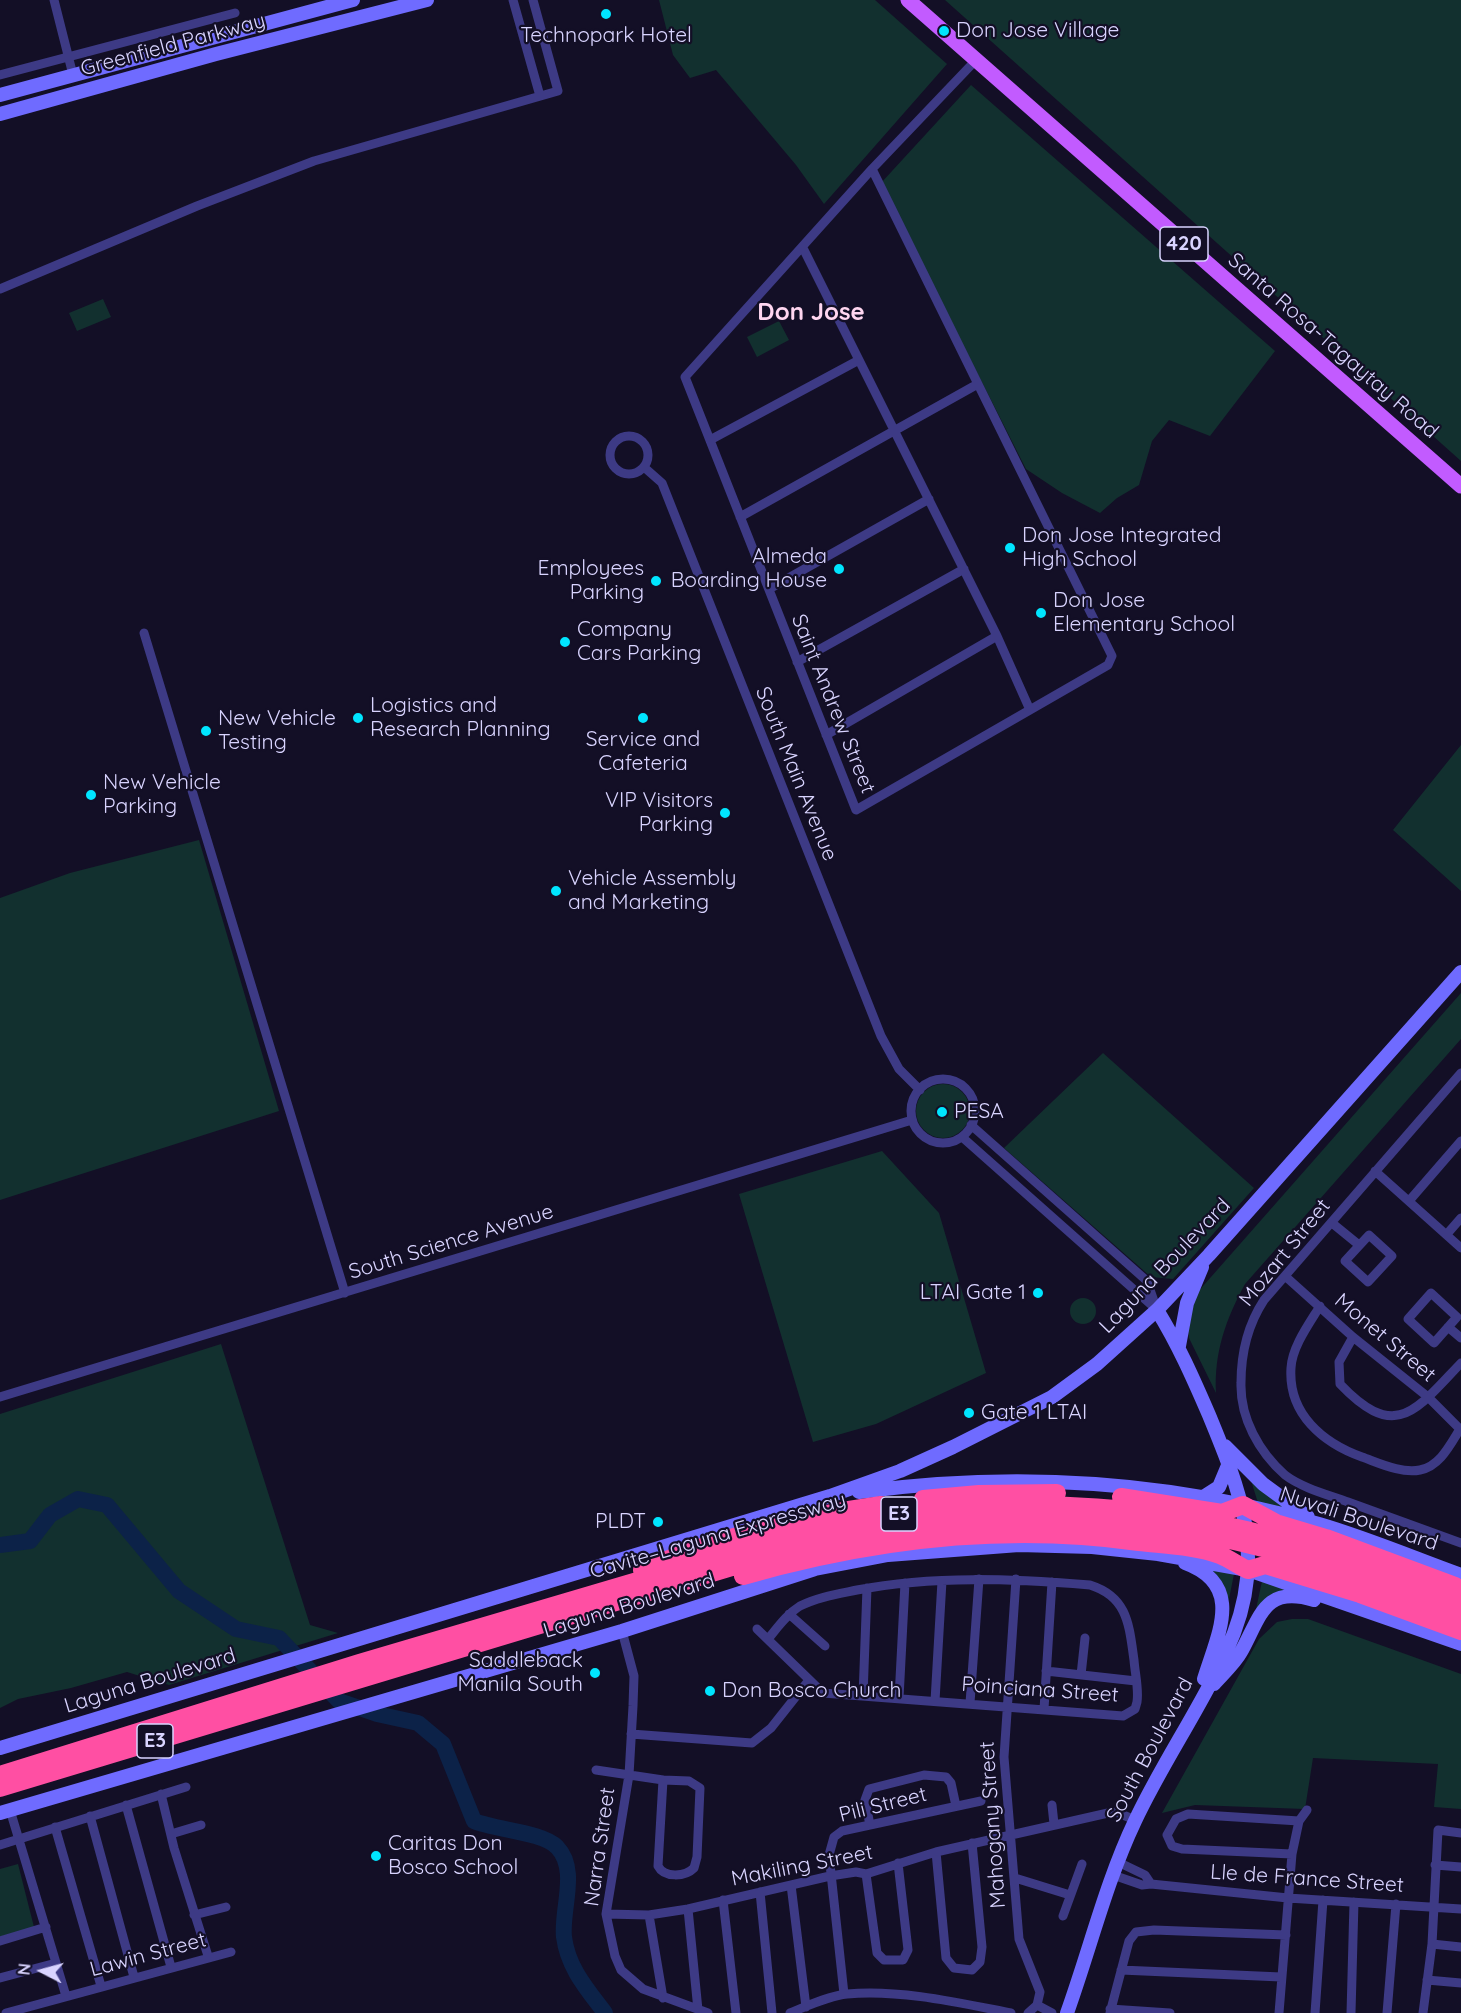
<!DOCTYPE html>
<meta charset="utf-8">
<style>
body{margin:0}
#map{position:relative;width:1461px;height:2013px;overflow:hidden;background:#130f26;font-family:Quicksand,sans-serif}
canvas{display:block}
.north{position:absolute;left:12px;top:1941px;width:60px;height:60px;-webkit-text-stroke:4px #130f26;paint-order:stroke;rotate:276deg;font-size:16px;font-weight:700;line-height:24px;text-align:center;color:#d9d4ff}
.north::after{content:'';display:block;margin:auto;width:21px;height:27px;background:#d9d4ff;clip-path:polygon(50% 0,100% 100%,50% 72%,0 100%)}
</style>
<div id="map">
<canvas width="1461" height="2013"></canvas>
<div class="north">N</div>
</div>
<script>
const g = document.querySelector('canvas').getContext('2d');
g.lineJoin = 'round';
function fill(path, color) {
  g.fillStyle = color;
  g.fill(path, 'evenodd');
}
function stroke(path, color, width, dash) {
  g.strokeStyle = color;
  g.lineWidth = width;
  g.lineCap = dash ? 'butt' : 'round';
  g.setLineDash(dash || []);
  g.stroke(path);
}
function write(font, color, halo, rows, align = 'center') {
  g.font = font + ' Quicksand,sans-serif';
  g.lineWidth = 4.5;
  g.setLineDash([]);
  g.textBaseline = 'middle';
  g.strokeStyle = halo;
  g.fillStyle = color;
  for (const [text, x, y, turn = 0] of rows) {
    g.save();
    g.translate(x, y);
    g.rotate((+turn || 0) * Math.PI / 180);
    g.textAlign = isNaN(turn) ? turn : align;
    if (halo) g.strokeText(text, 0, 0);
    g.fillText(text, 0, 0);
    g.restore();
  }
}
const green = new Path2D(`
 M659,0H875L947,64L824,204L796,165L716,70L690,78L673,55Z
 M945,0H1461V461Z
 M971,85L1275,351L1210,436L1169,420L1152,441L1139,485L1117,498L1100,513L1062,493L1026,469L881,183Z
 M103,299L111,317L77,331L69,313Z
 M779,321L789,340L757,357L747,337Z
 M1461,745V891L1393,830Z
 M199,840L279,1111L0,1200V898L70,873Z
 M1461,993V1039L1245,1284C1226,1319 1214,1352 1216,1393L1189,1338L1187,1325L1196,1294Z
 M1103,1053L1254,1188L1173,1279L1151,1277L1004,1148Z
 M916 1111a27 27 0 1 1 54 0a27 27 0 1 1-54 0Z
 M882,1151L939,1213L986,1373L876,1424L813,1442L739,1194Z
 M1070 1311a13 13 0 1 1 26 0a13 13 0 1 1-26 0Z
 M221,1344L310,1625L338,1633L169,1685L127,1672L71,1688L18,1699L0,1708V1414Z
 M1249,1474L1293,1511L1258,1503Z
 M1203,1567L1234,1574L1228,1604Z
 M1262,1581L1301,1592L1255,1614Z
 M1292,1619H1308L1461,1674V1809L1434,1807L1438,1764L1313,1758L1305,1809L1195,1805L1162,1813L1259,1639L1277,1622Z
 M18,1864L34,1927L0,1937V1869Z`);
const river = new Path2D(`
 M0,1545L30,1541L50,1515L78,1499L107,1505L179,1591L236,1629L279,1638L339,1701L377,1714L418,1723L443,1744L474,1821C496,1830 542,1832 557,1847C579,1870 561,1909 564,1937C568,1968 587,1989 605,2013`);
const street = new Path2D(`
 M54,0L73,75
 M513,0L540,96
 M0,75L235,13
 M872,169L1112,656L1108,665L856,810L685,377L872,169L976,60
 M803,248L997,636L1030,710
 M0,289L197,206L314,161L558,91L533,0
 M610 455a19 19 0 1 1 38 0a19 19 0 1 1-38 0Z
 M710,440L859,360
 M645,468L662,483L881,1036L899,1069L920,1090
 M740,517L976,385
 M769,589L929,499
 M144,633L345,1293
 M797,662L964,569
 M826,735L997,636
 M1461,1073L1264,1300C1247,1326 1241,1353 1241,1383C1240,1418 1259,1452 1285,1475C1302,1488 1329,1495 1348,1502C1386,1516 1423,1529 1461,1543
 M911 1111a32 32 0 1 1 64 0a32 32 0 1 1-64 0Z
 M971,1125L1147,1281L1157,1310
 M962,1137L1157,1310
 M1375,1171L1461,1248
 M1409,1201L1461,1141
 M1332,1223L1359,1245
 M1447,1234L1461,1218
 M1369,1235L1392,1256L1368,1282L1345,1261Z
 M1285,1276L1353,1337L1428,1397L1461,1430
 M1431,1293L1457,1317L1434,1343L1408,1319Z
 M1320,1306C1309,1324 1292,1347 1291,1368C1288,1414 1323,1443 1362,1457C1379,1463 1402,1474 1420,1470C1440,1466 1450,1445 1460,1429
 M1448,1327L1461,1338
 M1353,1337L1339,1362L1340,1384C1396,1443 1416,1410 1461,1363
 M0,1397L912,1120
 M1016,1579L1004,1757L1019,1939L1040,1992L1037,2005L1028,2013
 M789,1614L825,1646
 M757,1629L823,1693L1123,1716L1135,1709L1137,1702C1139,1689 1135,1674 1134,1660C1129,1625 1128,1597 1090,1585C1012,1579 934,1575 857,1590C838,1594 818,1597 800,1606C787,1614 778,1627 768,1639
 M622,1631L634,1676L633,1706L629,1775L606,1914L615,1956L621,1970L643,1989L708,2013
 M1046,1671L1136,1681
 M1081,1675L1085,1638
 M863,1696L867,1588
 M899,1698L905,1583
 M935,1701L942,1581
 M970,1703L979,1579
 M1044,1709L1052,1582
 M631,1734L752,1743L771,1728L809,1680
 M596,1770L663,1780
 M663,1780L689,1781L700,1788L697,1857L694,1868C685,1877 664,1878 658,1866Z
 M161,1794L174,1848L208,1956
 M126,1805L171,1967
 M1052,1805L1054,1824
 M10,1810L66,1996
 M90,1816L134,1977
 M870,1825L865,1800L869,1789L924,1775L946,1777L951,1783L956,1806
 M55,1827L101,1986
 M171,1834L201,1825
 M0,1845L186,1787
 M936,1852L946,1958L954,1968L972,1970L980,1962L982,1947L972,1843
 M1292,1854L1182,1849L1172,1846L1167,1835L1176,1819L1188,1814L1299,1821
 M1118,1862L1145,1875L1151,1884
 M1435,1865L1461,1867
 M866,1874L877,1953L884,1960H903L908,1950L898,1863
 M1113,1875L1142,1885L1151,1884L1288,1898L1461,1909
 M1015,1878L1070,1895
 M791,1885L806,2007
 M760,1892L772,2013
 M723,1900L736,2013
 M688,1909L698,2010
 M606,1914L649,1915L688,1909L830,1876L856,1872L866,1874L936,1852L1108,1813L1116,1812L1135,1820
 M194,1915L226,1907
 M649,1915L663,1998
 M1063,1916L1082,1864
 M0,1941L46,1927
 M1432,1944L1461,1947
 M1121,1970L1281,1977
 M0,1978L56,1963
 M1427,1980L1461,1983
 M844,1994L829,1855L834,1837L842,1831L981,1801
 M1037,2005L1052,2013
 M1110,2009L1170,2013
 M6,2013L231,1952
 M790,2013C807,2006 828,1996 847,1994C899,1989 960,2003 1011,2013
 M1110,2013L1129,1941L1136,1932L1154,1930L1286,1935
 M1279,2013L1292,1854L1299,1821L1307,1810
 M1315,2013L1323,1900
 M1351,2013L1354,1902
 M1387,2013L1396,1904
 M1423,2013L1432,1944L1438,1830L1461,1833`);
const secondary = new Path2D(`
 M0,95L353,0
 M0,114L216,54L427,0
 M1179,1346L1187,1303L1202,1267
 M1225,1446L1263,1484L1308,1517
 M859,1492C1015,1471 1168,1480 1319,1524C1367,1538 1414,1558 1461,1575
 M1205,1496L1219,1487L1229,1463
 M1185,1563C1245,1585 1218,1633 1204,1679
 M1214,1684C1223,1674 1235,1663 1241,1652C1261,1616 1264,1585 1314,1600
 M0,1748L830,1496L900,1471L953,1447L1052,1397L1097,1364L1157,1310L1209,1255L1461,972
 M0,1813L622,1631L815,1569L888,1555L1019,1545L1092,1547L1158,1554L1248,1570L1461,1644
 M1067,2013C1090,1949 1106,1882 1135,1821C1165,1757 1208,1698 1234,1633C1265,1552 1240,1490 1209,1415C1193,1378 1178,1344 1157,1310`);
const primary = new Path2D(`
 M908,0L1461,486`);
const highway = new Path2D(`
 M1121,1497L1222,1513L1243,1505L1276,1523L1326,1538L1455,1586
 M923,1499L979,1494L1057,1493
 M642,1570C716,1538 802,1516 881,1505
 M743,1576C872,1539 1005,1523 1139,1542C1165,1545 1196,1546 1220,1555C1230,1559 1239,1566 1248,1570L1265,1565L1360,1594L1461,1631
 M0,1775L359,1663L780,1539C943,1495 1118,1493 1281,1539C1342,1556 1402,1580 1461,1601
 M0,1788L782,1552C939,1512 1105,1507 1263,1548C1330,1566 1395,1592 1461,1616`);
const markers = [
 [606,14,6,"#00e5ff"],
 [944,31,6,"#00e5ff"],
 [1010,548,6,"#00e5ff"],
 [839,569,6,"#00e5ff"],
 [656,581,6,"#00e5ff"],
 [1041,613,6,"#00e5ff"],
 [565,642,6,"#00e5ff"],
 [358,718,6,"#00e5ff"],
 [643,718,6,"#00e5ff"],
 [206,731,6,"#00e5ff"],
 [91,795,6,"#00e5ff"],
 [725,813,6,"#00e5ff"],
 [556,891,6,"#00e5ff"],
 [942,1112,6,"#00e5ff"],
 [1038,1293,6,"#00e5ff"],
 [969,1413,6,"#00e5ff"],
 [658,1522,6,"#00e5ff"],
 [595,1673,6,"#00e5ff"],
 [710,1691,6,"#00e5ff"],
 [376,1856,6,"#00e5ff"]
];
const shields = [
 [1184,244,48],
 [899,1514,36],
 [155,1741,36]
];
const shieldNames = [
 ["420",1184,244],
 ["E3",899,1514],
 ["E3",155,1741]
];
const poiNames = [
 ["Don Jose Village",956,31],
 ["Technopark Hotel",606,36,"center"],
 ["Don Jose Integrated",1022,536],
 ["High School",1022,560],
 ["Almeda",827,557,"right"],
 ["Boarding House",827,581,"right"],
 ["Employees",644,569,"right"],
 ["Parking",644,593,"right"],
 ["Don Jose",1053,601],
 ["Elementary School",1053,625],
 ["Company",577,630],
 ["Cars Parking",577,654],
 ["Logistics and",370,706],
 ["Research Planning",370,730],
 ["New Vehicle",218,719],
 ["Testing",218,743],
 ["Service and",643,740,"center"],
 ["Cafeteria",643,764,"center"],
 ["New Vehicle",103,783],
 ["Parking",103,807],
 ["VIP Visitors",713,801,"right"],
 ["Parking",713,825,"right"],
 ["Vehicle Assembly",568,879],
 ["and Marketing",568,903],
 ["PESA",954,1112],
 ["LTAI Gate 1",1026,1293,"right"],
 ["Gate 1 LTAI",981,1413],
 ["PLDT",646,1522,"right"],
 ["Saddleback",583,1661,"right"],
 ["Manila South",583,1685,"right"],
 ["Don Bosco Church",722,1691],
 ["Caritas Don",388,1844],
 ["Bosco School",388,1868]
];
const streetNames = [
 ["Greenfield Parkway",173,45,-15],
 ["Santa Rosa-Tagaytay Road",1333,346,41],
 ["Saint Andrew Street",833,704,68],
 ["South Main Avenue",796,774,68],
 ["South Science Avenue",451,1242,-17],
 ["Mozart Street",1285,1253,-51],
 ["Laguna Boulevard",1165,1266,-46],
 ["Monet Street",1385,1338,40],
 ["Nuvali Boulevard",1359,1519,18],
 ["Cavite–Laguna Expressway",718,1536,-16],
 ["Laguna Boulevard",629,1606,-17],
 ["Laguna Boulevard",150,1681,-17],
 ["Poinciana Street",1040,1690,4],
 ["South Boulevard",1150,1750,-62],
 ["Pili Street",883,1805,-14],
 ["Mahogany Street",993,1825,-94],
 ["Narra Street",600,1847,-82],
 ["Makiling Street",802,1866,-11],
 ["Lle de France Street",1307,1879,4],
 ["Lawin Street",148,1955,-15]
];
const quarterNames = [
 ["Don Jose",811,313]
];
fill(green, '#12302f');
stroke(river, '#0c2248', 16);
stroke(street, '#3d3a85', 9);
stroke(secondary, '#6f6bff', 14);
stroke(primary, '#c25bff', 15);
stroke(highway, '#ff4fa3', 18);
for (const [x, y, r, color] of markers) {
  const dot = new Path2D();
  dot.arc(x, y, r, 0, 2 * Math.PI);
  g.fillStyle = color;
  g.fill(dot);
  stroke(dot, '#130f26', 2);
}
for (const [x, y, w] of shields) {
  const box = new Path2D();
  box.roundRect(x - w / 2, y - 17, w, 34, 4.5);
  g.fillStyle = '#130f26';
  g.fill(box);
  stroke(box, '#d9d4ff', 1.5);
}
write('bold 20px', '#d9d4ff', null, shieldNames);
write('21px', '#d9d4ff', '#130f26', poiNames, 'left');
write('21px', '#d9d4ff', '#130f26', streetNames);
write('bold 24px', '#ffd6f0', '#130f26', quarterNames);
</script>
